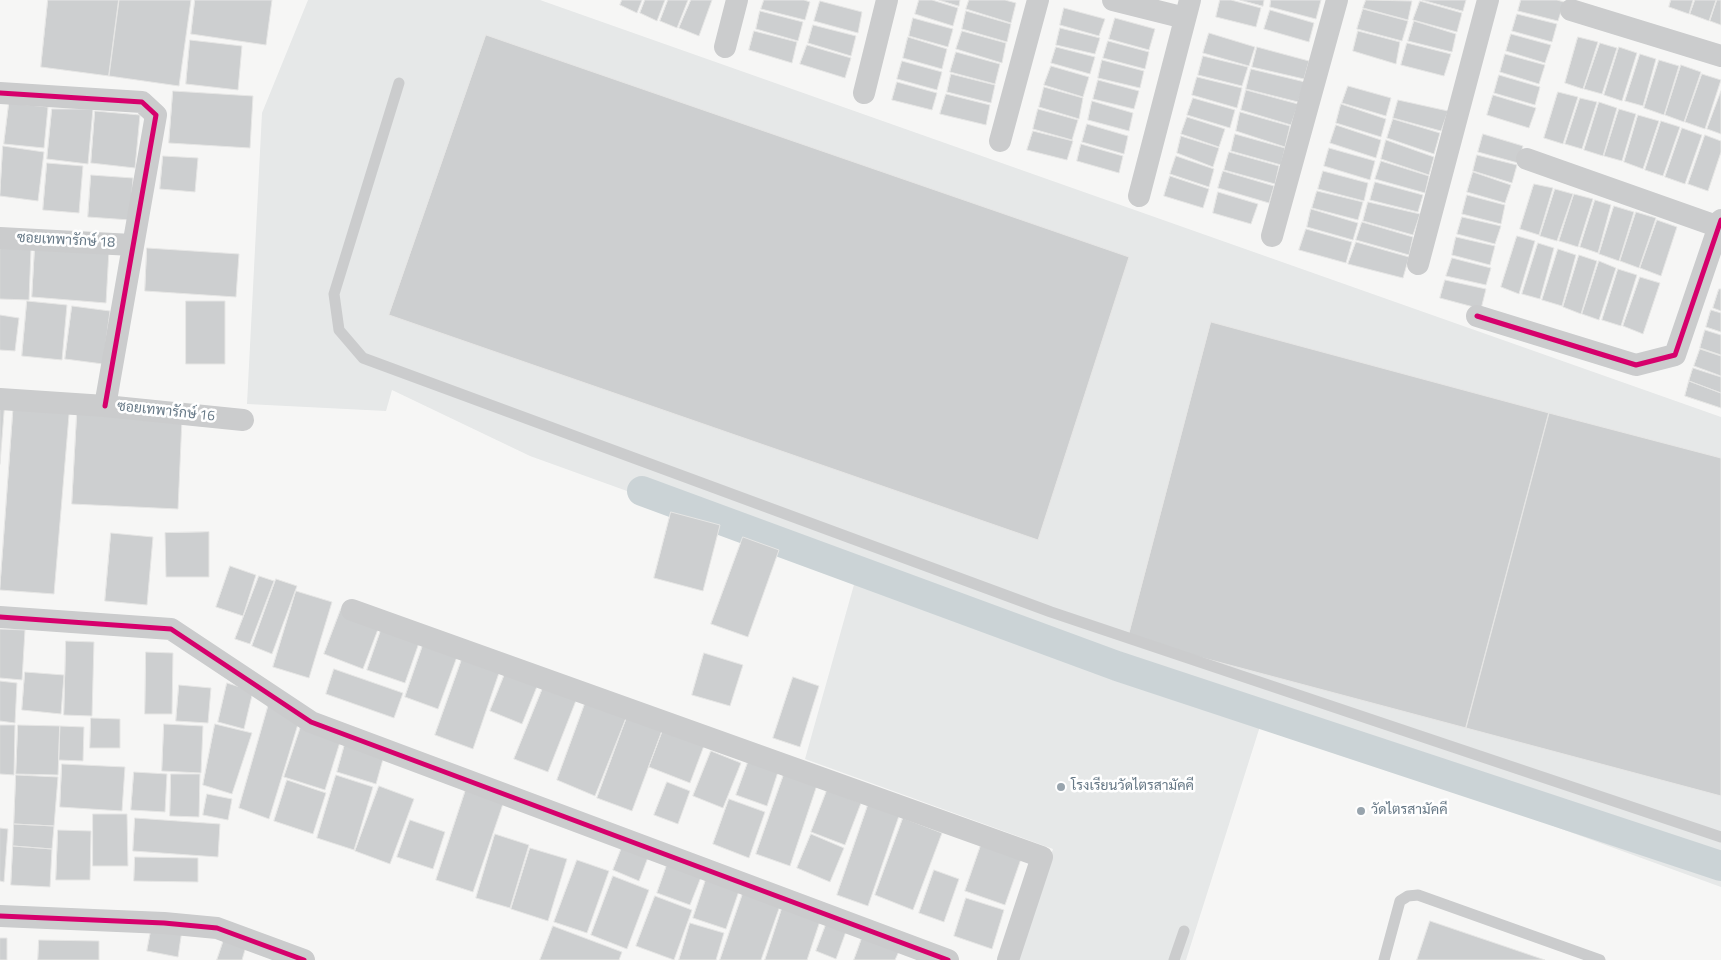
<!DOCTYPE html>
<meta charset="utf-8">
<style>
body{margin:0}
canvas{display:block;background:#f6f6f5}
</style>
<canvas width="1721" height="960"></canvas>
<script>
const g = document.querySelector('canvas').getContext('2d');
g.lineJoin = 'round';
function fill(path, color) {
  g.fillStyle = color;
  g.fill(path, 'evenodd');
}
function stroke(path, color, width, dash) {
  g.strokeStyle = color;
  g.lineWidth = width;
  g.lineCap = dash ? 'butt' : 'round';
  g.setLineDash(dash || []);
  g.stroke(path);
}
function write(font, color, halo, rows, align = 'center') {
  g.font = font + ' "Titillium Web",Sarabun,sans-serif';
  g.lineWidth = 5;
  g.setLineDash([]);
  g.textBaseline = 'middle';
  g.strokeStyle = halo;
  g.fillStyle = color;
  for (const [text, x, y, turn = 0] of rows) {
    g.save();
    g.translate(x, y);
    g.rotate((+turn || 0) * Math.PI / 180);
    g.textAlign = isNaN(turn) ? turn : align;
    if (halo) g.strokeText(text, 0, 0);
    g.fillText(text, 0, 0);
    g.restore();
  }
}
const built = new Path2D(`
 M308,0H540L1721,417V887L1262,720L1186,960H1017L1053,849L805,759L857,574L530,456L392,390L386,411L247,404L262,113Z`);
const canal = new Path2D(`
 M642,491L1117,666L1721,866`);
const building = new Path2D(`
 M48,0H119L109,76L41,67Z
 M119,0H191L179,86L109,76Z
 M195,0H272L266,45L191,34Z
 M622,0H642L637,13L620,5Z
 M645,0H665L657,21L640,13Z
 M668,0H688L677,28L660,21Z
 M691,0H712L699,36L679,28Z
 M764,0H804L810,2L805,20L761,9Z
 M919,0H932L958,8L953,26L915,14Z
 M939,0H960L959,6Z
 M969,0H1005L1016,3L1011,23L966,9Z
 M1220,0H1231L1261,8L1256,27L1216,17Z
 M1240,0H1264L1263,6Z
 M1271,0H1321L1316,19L1270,7Z
 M1366,0L1412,1L1408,20L1363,8Z
 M1422,0H1466L1463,11Z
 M1521,0H1557L1564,2L1558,21L1518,11Z
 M1671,0H1693L1689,14L1669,7Z
 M1695,0H1716L1709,21L1690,14Z
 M1717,0H1721V25L1710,21Z
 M820,1L862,12L858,33L814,21Z
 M1420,1L1462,13L1457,32L1413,20Z
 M1064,8L1105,19L1099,36L1060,25Z
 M1363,9L1408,21L1402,41L1357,29Z
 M1270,10L1314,23L1309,42L1264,29Z
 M760,11L803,22L798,41L756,29Z
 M966,11L1011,24L1007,42L962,29Z
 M1517,14L1557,24L1552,42L1512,31Z
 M913,18L953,29L948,47L909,36Z
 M1115,18L1155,29L1149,50L1109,39Z
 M1414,21L1456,34L1452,52L1408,41Z
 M813,25L856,36L851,56L808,43Z
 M1060,28L1100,38L1095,54L1056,45Z
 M754,31L797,42L792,63L749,50Z
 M962,31L1006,43L1002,63L956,49Z
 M1358,31L1400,42L1396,64L1353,51Z
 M1209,33L1255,47L1249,66L1203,53Z
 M1511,34L1551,45L1545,63L1506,51Z
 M486,35L1129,257L1038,540L389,315Z
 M908,37L947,49L942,69L903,58Z
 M1578,37L1598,42L1583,89L1565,83Z
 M190,40L242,46L238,90L186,84Z
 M1108,41L1149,52L1145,69L1103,58Z
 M1407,43L1451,54L1444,76L1401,65Z
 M1600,43L1617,48L1602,94L1584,89Z
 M807,45L851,58L845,78L800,64Z
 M1056,47L1095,57L1090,74L1051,63Z
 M1257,47L1309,61L1304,79L1252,67Z
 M1619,47L1637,53L1622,101L1604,95Z
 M956,52L1000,64L995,84L950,72Z
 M1505,54L1545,65L1539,84L1500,72Z
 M1640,54L1656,59L1643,106L1625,101Z
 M1203,56L1248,67L1242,86L1198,75Z
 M1102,60L1144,71L1140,88L1098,78Z
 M1659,60L1679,66L1664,115L1644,108Z
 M902,61L942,72L937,90L897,79Z
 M1681,65L1701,72L1684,122L1665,115Z
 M1051,66L1089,77L1083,97L1044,85Z
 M1251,69L1305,82L1298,102L1246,89Z
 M951,74L995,85L991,103L947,92Z
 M1702,74L1721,80L1705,129L1685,122Z
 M1499,75L1540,87L1535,105L1494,93Z
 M1197,77L1242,88L1237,108L1192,95Z
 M1098,80L1139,91L1134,109L1093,99Z
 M897,82L937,93L932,110L892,100Z
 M1348,86L1391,98L1386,116L1342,103Z
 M1044,87L1083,98L1079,119L1039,107Z
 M1246,90L1298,104L1291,125L1241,110Z
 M173,91L253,96L250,148L169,143Z
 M1721,91V134L1707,129Z
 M1558,92L1578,97L1563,144L1544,138Z
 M946,94L990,105L986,125L940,114Z
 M1493,95L1536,108L1529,128L1487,115Z
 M1193,98L1235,110L1230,128L1187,115Z
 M1580,98L1597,102L1582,149L1565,144Z
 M1398,100L1448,111L1441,131L1393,118Z
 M1092,101L1133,113L1129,131L1088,120Z
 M1599,102L1617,108L1603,156L1584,150Z
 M9,103L48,107L44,148L4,144Z
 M1341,104L1386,119L1381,137L1336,123Z
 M52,109H93L88,164L47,159Z
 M1038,109L1078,120L1072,140L1033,129Z
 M1619,109L1636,114L1622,161L1604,156Z
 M95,111L140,115L135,168L91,163Z
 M1240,112L1290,126L1285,147L1236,131Z
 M1638,115L1659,121L1643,169L1624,162Z
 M1187,117L1225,129L1219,147L1181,134Z
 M1393,119L1440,133L1434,154L1387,138Z
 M1661,121L1680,127L1663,176L1645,170Z
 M1087,124L1128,136L1124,154L1082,142Z
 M1336,125L1381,140L1376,158L1330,143Z
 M1682,128L1702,135L1685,184L1665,177Z
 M1033,131L1073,141L1067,160L1027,150Z
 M1235,134L1285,148L1281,165L1231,151Z
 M1483,134L1523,146L1518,163L1478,152Z
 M1705,135L1721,141V152L1708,191L1688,184Z
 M1181,136L1219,148L1213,167L1177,153Z
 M1386,140L1434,157L1429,175L1381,159Z
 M1081,144L1123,156L1119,173L1077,161Z
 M3,146L44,152L38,201L0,196Z
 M1329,148L1375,161L1370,180L1324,166Z
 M1229,152L1279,166L1275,184L1224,170Z
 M1477,155L1517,165L1512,183L1473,171Z
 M163,156L198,158L195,192L160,189Z
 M1176,156L1214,169L1209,187L1170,174Z
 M1381,161L1429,176L1425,193L1375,179Z
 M47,163L83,166L79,213L43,210Z
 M1223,171L1274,186L1269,203L1218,188Z
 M1323,171L1368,183L1364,201L1318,189Z
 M1473,172L1511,185L1505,203L1467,192Z
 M91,175L133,178L130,220L88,217Z
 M1170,176L1209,189L1203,208L1164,196Z
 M1375,182L1423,195L1418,212L1370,200Z
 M1534,184L1553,188L1539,235L1520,229Z
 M1555,189L1573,194L1557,241L1540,236Z
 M1317,191L1363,202L1358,220L1312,208Z
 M1218,192L1258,204L1251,224L1213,213Z
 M1574,194L1593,199L1578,247L1559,241Z
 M1467,195L1505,205L1501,224L1462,214Z
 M1595,200L1611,205L1598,253L1580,247Z
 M1368,202L1420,214L1413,235L1363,221Z
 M1614,206L1634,212L1619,261L1599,254Z
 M1311,209L1358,223L1353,240L1307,227Z
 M1636,212L1656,218L1639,268L1620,261Z
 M1462,217L1501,226L1495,244L1457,234Z
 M1657,220L1677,227L1661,276L1640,268Z
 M1362,222L1413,237L1409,255L1356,240Z
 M1306,229L1352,242L1346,263L1299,250Z
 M1517,236L1535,241L1519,294L1501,287Z
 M1456,237L1495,246L1490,265L1452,255Z
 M1356,242L1409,257L1403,278L1348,264Z
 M1538,243L1554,248L1540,299L1522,294Z
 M35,245L109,250L106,303L32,297Z
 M0,248L31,249L29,300L0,299Z
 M147,248L239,254L236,297L145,291Z
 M1558,249L1576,255L1562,306L1542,300Z
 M1579,255L1597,261L1581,314L1563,307Z
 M1452,258L1491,268L1486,285L1446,276Z
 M1599,261L1616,268L1599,320L1582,314Z
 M1618,269L1637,275L1621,326L1602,320Z
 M1640,277L1660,283L1643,334L1623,326Z
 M1445,280L1486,289L1481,309L1440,298Z
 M1719,289H1721V311L1713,308Z
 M27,301L67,305L62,360L22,356Z
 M186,301H225V364H186Z
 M72,306L110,311L103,364L65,359Z
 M1711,310L1721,313V332L1706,327Z
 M0,315L19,318L15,351L0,350Z
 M1211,322L1549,413L1466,728L1128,638Z
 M1705,330L1721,335V355L1700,348Z
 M1700,349L1721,356V376L1694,366Z
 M1693,368L1721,377V393L1689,381Z
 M1689,381L1721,393V408L1685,396Z
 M0,399L5,400L0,464Z
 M14,399L70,403L54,594L0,590Z
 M77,413L182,419L178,509L72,504Z
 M1549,413L1721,458V796L1466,728Z
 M671,512L720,525L703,591L654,578Z
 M209,532V577H166L165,533Z
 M111,533L153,537L147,605L105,601Z
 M743,537L779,550L748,637L711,624Z
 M230,566L256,575L243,616L216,607Z
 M259,576L274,581L250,644L235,639Z
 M276,579L297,586L272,654L252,646Z
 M296,591L332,602L309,678L273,667Z
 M341,609L380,624L363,669L324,654Z
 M382,627L420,640L405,683L367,670Z
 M0,629L25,630L22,680L0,678Z
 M66,641L94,642L92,716L64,715Z
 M424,642L458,654L438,709L405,697Z
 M146,652L173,653L172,714H145Z
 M704,653L743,665L730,706L692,695Z
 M463,656L500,670L473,749L435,735Z
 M334,669L403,693L394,718L326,694Z
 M506,671L538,684L522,724L490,711Z
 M25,672L64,675L61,714L22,710Z
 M793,677L819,686L800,747L773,738Z
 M0,681L17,683L15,723L0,721Z
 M227,683L253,691L244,729L218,722Z
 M179,685L211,688L208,723L176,721Z
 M544,685L577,698L548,772L514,759Z
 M587,698L628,713L595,796L557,780Z
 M269,703L299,721L269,819L239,808Z
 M628,714L663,728L632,811L597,798Z
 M91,718L120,719V748H90Z
 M164,724L203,726L201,773L162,771Z
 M215,724L252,733L232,794L203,785Z
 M0,725H15L14,775L0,774Z
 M18,725L60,726L58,775L16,774Z
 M60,726L84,727L83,761L59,760Z
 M301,726L341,739L325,790L284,777Z
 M664,727L705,743L690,783L649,767Z
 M346,740L385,752L376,784L337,772Z
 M711,751L741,763L723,808L693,796Z
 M748,762L778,772L767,806L736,795Z
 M62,764L125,767L122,811L60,807Z
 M134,772L167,774L165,812L131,810Z
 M171,774H200L199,817L170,816Z
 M784,774L817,785L790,866L756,854Z
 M16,775L58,777L54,826L14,824Z
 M336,775L373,787L354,850L317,838Z
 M287,780L326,793L313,834L274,821Z
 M667,782L690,791L678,824L654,815Z
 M379,786L414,799L390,864L355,851Z
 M467,786L505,798L473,892L436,880Z
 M827,790L861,803L845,845L811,832Z
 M207,794L232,799L228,820L203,815Z
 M729,799L765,812L749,858L713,844Z
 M869,802L900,813L868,906L837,895Z
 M93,814H127L128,866H93Z
 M135,818L220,824L218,857L133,851Z
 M903,818L942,833L913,910L875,895Z
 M410,820L445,832L433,869L397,857Z
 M14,824L54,826L52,849L13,846Z
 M0,828L8,829L4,882L0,881Z
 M58,830L91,831L90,880H56Z
 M495,834L529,845L510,908L476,898Z
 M811,834L844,848L830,882L797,868Z
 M624,842L650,852L639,881L613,870Z
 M982,842L1022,856L1005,905L965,891Z
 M13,846L52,849L50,887L11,885Z
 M530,848L567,859L548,921L511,909Z
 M135,857L198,858V882L134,881Z
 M669,859L703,872L690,905L657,893Z
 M577,860L609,871L587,933L554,922Z
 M934,870L959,879L944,922L919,913Z
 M613,876L649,890L627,949L591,935Z
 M707,876L740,888L726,929L693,918Z
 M744,890L781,903L761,960H720Z
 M655,896L692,910L674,960L636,946Z
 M966,898L1004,910L992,949L954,936Z
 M783,905L821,918L807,960H765Z
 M828,919L848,926L836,959L816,951Z
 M1430,921L1545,960H1417Z
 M690,923L724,933L716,960H679Z
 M152,925L182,930L178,957L147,951Z
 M553,926L622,952L619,960H540Z
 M863,935L900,949L895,960H854Z
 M225,936L247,943L242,960H217Z
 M0,938H7V960H0Z
 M39,940L99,941V960H38Z`);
const service = new Path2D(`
 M399,83L334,294L339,330L363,358L1051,612L1721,837
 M1174,960L1184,931
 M1384,960L1400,901L1408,896L1418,895L1600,960`);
const minor = new Path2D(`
 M1113,0L1185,18
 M1571,10L1721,56
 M725,47L737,0
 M0,93L142,102L156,115L105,406
 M864,93L887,0
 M1000,141L1038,0
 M1527,159L1719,227
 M1139,196L1190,0
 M1272,236L1337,0
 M0,238L132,245
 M1418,264L1488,0
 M1477,316L1636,365L1675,355L1721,220
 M0,399L105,406L243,420
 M352,610L1042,857L1008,960
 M0,617L171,629L311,722L948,960
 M0,916L164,923L217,928L304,960`);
const cycleway = new Path2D(`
 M0,93L142,102L156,115L105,406
 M1477,316L1636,365L1675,355L1721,220
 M0,617L171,629L311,722L948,960
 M0,916L164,923L217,928L304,960`);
const markers = [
 [1061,787,5,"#98a4ad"],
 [1361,811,5,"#98a4ad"]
];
const streetNames = [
 ["ซอยเทพารักษ์ 18",66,241,3],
 ["ซอยเทพารักษ์ 16",166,412,6]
];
const poiNames = [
 ["โรงเรียนวัดไตรสามัคคี",1071,787],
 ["วัดไตรสามัคคี",1371,811]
];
fill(built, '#e6e8e8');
stroke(canal, '#cbd3d6', 30);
fill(building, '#cdcfd0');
stroke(building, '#e6e6e5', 1);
stroke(service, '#cbcccd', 11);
stroke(minor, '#cbcccd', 22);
stroke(cycleway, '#d6006c', 5);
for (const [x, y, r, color] of markers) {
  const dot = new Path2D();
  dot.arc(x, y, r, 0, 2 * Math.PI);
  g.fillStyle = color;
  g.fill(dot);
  stroke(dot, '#fff', 2);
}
write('14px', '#667886', '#fff', streetNames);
write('14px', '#667886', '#fff', poiNames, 'left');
</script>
